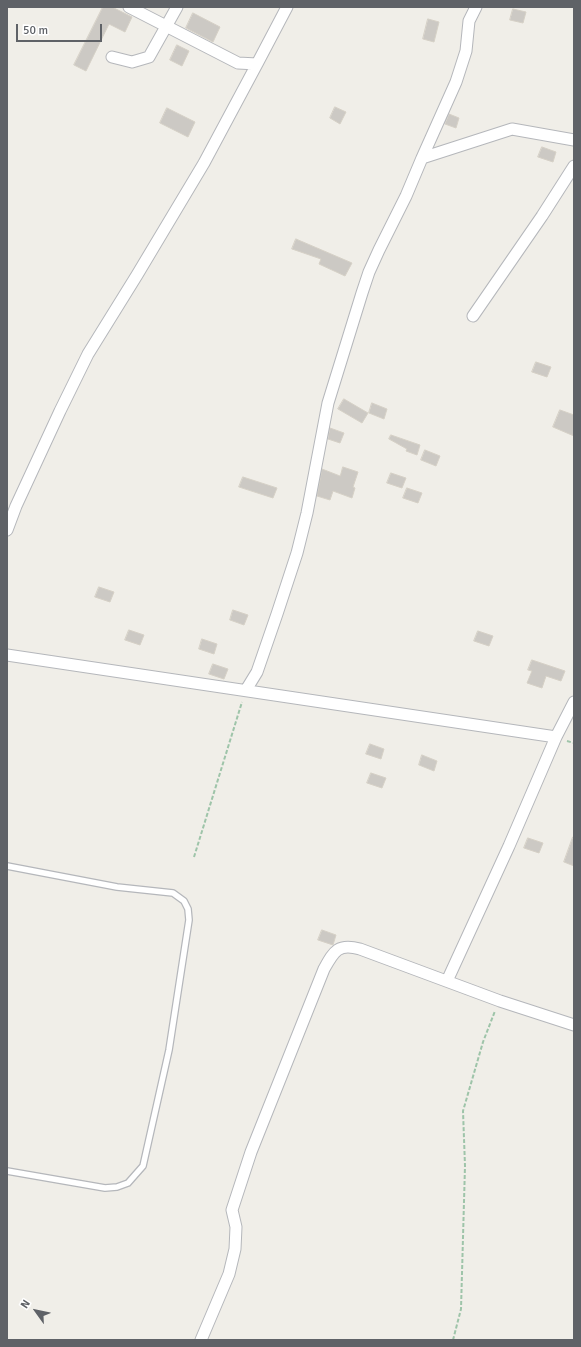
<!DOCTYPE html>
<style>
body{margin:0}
#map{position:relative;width:581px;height:1347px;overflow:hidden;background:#f0eee8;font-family:Signika,sans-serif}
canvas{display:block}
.frame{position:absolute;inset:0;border:8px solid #5f6267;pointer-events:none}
.north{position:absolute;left:16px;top:1291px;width:40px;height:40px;-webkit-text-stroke:3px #fff;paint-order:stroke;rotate:303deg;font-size:11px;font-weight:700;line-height:16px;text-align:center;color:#5f6267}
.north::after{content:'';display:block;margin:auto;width:14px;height:18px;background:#5f6267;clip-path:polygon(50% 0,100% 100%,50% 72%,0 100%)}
.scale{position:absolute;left:16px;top:24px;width:86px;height:18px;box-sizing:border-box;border:2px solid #5f6267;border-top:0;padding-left:5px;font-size:12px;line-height:14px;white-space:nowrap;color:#5f6267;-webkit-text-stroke:3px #fff;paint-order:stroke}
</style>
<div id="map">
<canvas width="581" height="1347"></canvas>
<div class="frame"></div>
<div class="north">N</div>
<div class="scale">50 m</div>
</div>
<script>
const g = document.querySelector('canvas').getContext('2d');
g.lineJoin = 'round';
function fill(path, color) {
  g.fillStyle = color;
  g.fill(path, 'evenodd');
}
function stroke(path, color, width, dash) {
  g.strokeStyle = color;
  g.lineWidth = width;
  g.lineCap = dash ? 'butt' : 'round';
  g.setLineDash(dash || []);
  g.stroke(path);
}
const building = new Path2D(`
 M103,7H112L132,17L125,32L109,24L86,71L74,65Z
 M513,9L526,12L523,23L510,20Z
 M193,13L220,27L213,42L186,28Z
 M428,19L439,22L434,42L423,39Z
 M177,45L189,51L182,66L170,60Z
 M335,107L346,112L340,124L330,118Z
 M167,108L195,122L188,137L160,123Z
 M449,114L459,118L456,128L445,124Z
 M542,147L556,152L553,162L538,157Z
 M296,239L352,263L345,276L319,264L321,259L292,249Z
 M536,362L551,367L547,377L532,372Z
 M344,399L368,413L362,423L338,409Z
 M372,403L387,409L384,419L369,413Z
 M560,410L574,415V436L553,427Z
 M330,428L344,433L340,443L328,439Z
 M391,435L420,445L417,455L406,451L407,449L389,439Z
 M425,450L440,456L436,466L421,460Z
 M343,467L358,472L353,487L355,488L352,498L333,491L330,500L317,496L322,469L340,476Z
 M391,473L406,478L402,488L387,483Z
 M243,477L277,488L273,498L239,487Z
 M407,488L422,493L418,503L403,498Z
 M99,587L114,592L110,602L95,597Z
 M233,610L248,615L244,625L230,620Z
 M129,630L144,635L140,645L125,640Z
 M478,631L493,636L489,646L474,641Z
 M202,639L217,644L214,654L199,649Z
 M532,660L565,671L561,681L546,676L542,688L527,683L532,671L528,670Z
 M213,664L228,669L224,679L209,674Z
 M370,744L384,749L381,759L366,754Z
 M422,755L437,761L434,771L419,765Z
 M371,773L386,778L382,788L367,783Z
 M573,837H574V866L564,862Z
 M528,838L543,843L539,853L524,848Z
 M322,930L336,935L333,945L318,940Z`);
const path = new Path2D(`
 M567,741L574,743
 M194,857L242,702
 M453,1340L461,1309L465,1166L463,1111L483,1042L495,1011`);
const lane = new Path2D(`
 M7,866L117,887L173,893L184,901L188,909L189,920L169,1050L143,1166L128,1183L117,1187L105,1188L7,1171`);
const street = new Path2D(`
 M129,7L238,63L257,64L287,7
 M112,57L132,62L149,57L177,7
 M422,158L512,129L574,140
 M473,316L542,216L574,166
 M7,530L16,506L60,411L88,354L137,275L204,163L257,64
 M7,655L556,737
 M246,690L257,672L277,614L297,553L307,513L328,403L362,293L369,272L379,250L406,196L422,158L456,82L466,51L469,21L476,7
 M447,981L509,846L556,737L574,702
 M201,1340L229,1274L235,1249L236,1227L232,1210L251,1152L324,969C334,951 338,943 360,949L500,1001L574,1025`);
fill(building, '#ccc9c4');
stroke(building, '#d5d0c6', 1);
stroke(lane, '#b5b7bb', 8);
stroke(street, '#b5b7bb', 13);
stroke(path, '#9ec4a9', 2, [4, 2]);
stroke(lane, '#fff', 5.5);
stroke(street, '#fff', 11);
</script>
